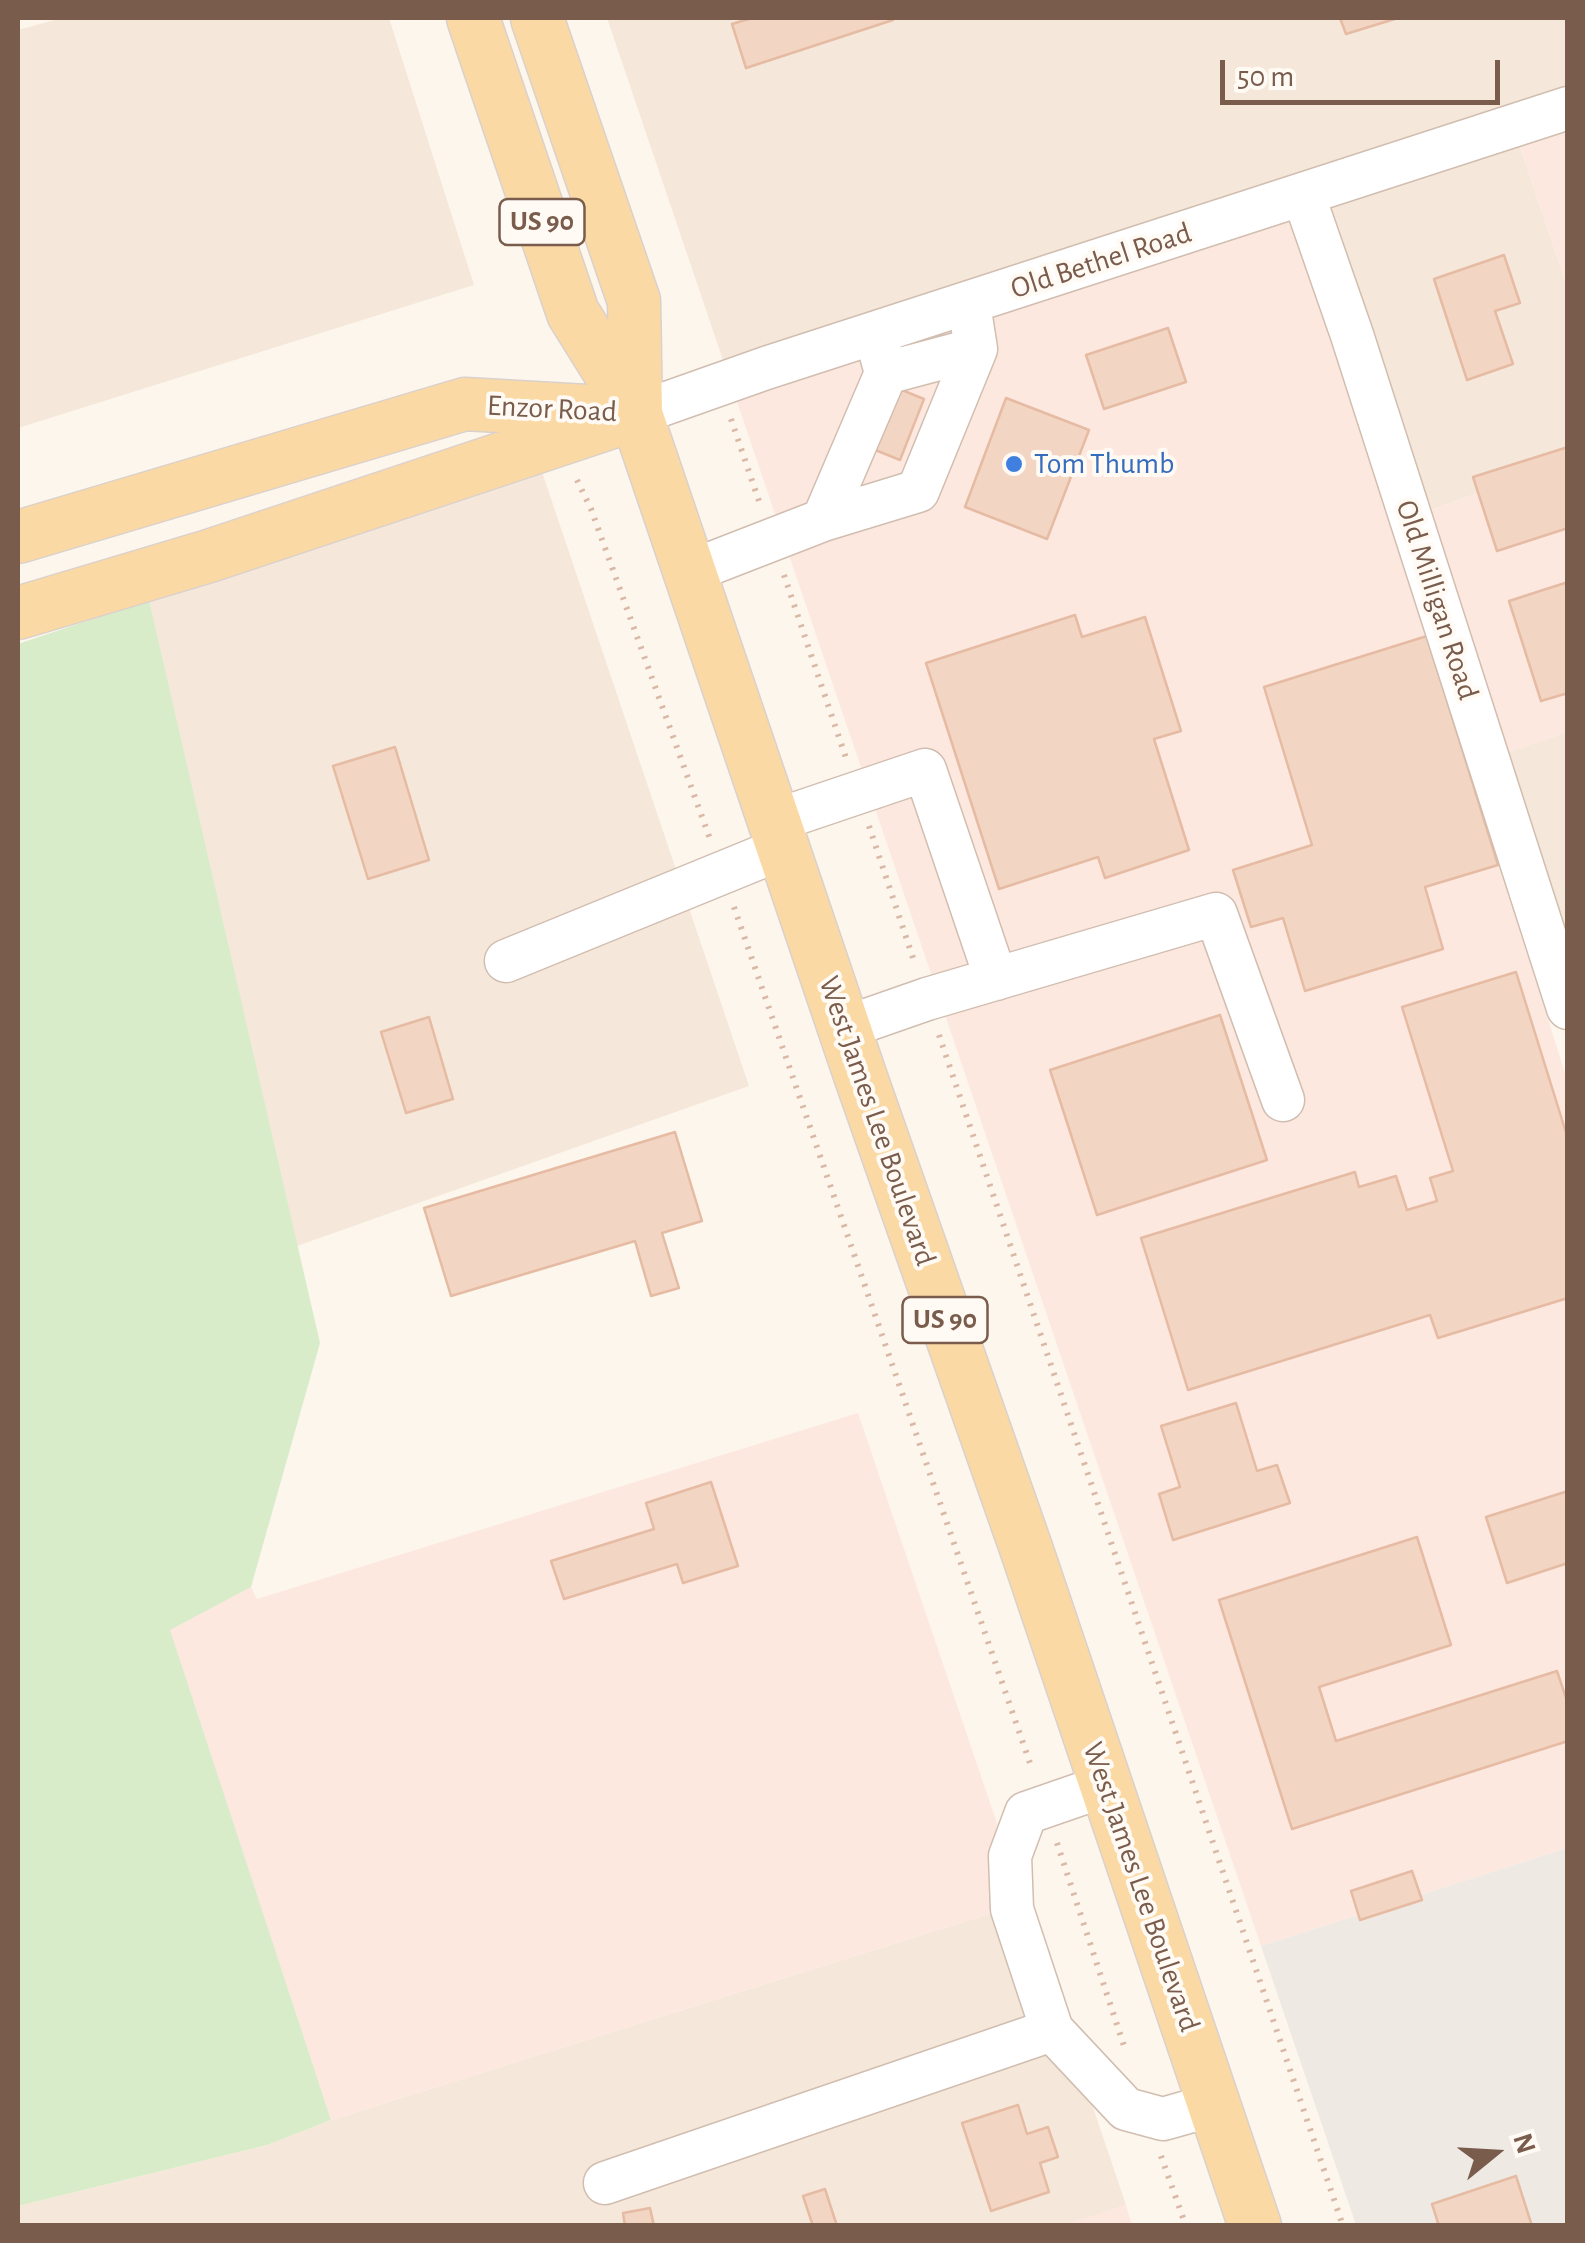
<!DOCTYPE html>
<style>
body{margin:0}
#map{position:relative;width:1585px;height:2243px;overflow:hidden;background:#fdf6ec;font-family:"Alegreya Sans",sans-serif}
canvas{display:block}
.frame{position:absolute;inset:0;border:20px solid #7a5c4d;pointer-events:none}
.north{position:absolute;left:1445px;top:2103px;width:100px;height:100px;-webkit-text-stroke:8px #fffaf3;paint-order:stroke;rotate:72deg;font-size:28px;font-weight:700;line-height:40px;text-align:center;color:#7a5c4d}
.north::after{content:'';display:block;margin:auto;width:35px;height:45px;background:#7a5c4d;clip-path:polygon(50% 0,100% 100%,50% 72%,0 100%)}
.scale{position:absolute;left:1220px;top:60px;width:280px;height:45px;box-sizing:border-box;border:5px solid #7a5c4d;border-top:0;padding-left:12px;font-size:30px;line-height:35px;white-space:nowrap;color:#7a5c4d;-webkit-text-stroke:8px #fffaf3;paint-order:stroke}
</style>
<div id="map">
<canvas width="1585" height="2243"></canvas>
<div class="frame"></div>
<div class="north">N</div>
<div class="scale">50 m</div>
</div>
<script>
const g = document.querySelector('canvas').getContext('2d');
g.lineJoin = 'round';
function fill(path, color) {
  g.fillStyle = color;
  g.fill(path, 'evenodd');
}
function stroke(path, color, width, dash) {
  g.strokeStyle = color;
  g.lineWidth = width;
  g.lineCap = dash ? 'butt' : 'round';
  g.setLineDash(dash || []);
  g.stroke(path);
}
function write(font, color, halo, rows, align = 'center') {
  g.font = font + ' "Alegreya Sans",sans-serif';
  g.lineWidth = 8;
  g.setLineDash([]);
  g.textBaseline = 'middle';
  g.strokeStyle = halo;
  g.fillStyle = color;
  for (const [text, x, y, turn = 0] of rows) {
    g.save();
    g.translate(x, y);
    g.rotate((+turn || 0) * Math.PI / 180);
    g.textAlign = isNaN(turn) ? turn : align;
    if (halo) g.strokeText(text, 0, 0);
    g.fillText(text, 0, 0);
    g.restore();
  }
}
const residential = new Path2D(`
 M62,18H389L474,285L18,428V30Z
 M607,18H1567V88L724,363Z
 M1519,144L1567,286V461L1431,510L1330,205Z
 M540,466L749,1086L297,1246L149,601Z
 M1567,732V937L1508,752Z
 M1024,1903L1126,2205L1063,2226H18V2206L267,2145L331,2120Z`);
const commercial = new Path2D(`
 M1567,128V286L1519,144Z
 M1289,219L1331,342L1567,1079V1848L1261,1946L736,399Z
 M1567,461V732L1508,752L1431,510Z
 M858,1413L1024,1903L331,2120L169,1629L251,1587L257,1599Z
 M1126,2205L1132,2225H1063Z`);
const industrial = new Path2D(`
 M1567,1848V2225H1356L1261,1946Z`);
const green = new Path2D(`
 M149,600L320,1343L251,1587L170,1630L331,2120L267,2145L18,2206V644Z`);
const building = new Path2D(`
 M752,18H892L893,20L746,68L732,24Z
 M1340,18H1398L1346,34Z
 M1504,255L1520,303L1495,311L1513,364L1467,380L1434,279Z
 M1168,328L1186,382L1104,409L1086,355Z
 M887,384L924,399L900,460L863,445Z
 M1006,398L1089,430L1047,539L965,507Z
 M1568,447V528L1497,551L1473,477Z
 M1568,582V693L1541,701L1509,601Z
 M1075,615L1082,637L1145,617L1181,731L1154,739L1189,850L1105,878L1098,857L999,889L926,663Z
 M1427,636L1498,865L1425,887L1443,949L1305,991L1283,918L1251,927L1233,870L1312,845L1264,687Z
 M395,747L429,860L368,879L333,766Z
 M1516,972L1568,1139V1298L1438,1338L1430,1315L1188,1390L1141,1238L1355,1172L1359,1187L1396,1176L1407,1210L1437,1201L1430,1178L1453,1171L1402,1007Z
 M1220,1015L1267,1160L1097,1215L1050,1070Z
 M429,1017L453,1099L406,1113L381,1032Z
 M675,1132L702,1221L662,1233L679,1288L651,1296L635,1241L451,1296L424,1208Z
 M1236,1403L1257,1471L1277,1465L1290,1503L1173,1540L1159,1494L1180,1487L1161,1426Z
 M711,1482L738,1566L683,1583L677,1564L564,1599L551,1561L654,1529L646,1503Z
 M1568,1491V1563L1507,1583L1486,1517Z
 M1417,1537L1451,1645L1319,1687L1336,1741L1557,1671L1568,1704V1741L1292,1829L1219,1600Z
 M1412,1871L1422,1900L1360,1920L1351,1891Z
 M1018,2105L1027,2134L1048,2127L1058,2157L1040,2163L1049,2192L991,2211L962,2123Z
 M1516,2176L1532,2226H1439L1432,2204Z
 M825,2189L837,2226H813L803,2196Z
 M650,2208L654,2226H625L623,2213Z`);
const path = new Path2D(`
 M731,419L761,507
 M577,480L591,509L710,839
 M784,575L846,758
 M869,826L914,961
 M734,907L1032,1769
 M939,1035L1343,2226
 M1057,1843L1125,2049
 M1161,2156L1186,2226`);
const minor = new Path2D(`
 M1303,194L1352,335L1568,1008
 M878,344L886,373L976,349
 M636,414L766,368L1568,108
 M823,520L886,373
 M689,572L823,520L918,491L976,349L969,304
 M774,821L925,770L996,979
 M506,961L783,848
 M844,1028L927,999L1216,914L1283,1100
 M1107,1785L1026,1813L1010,1856L1012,1909L1052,2030L1126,2109L1163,2119L1216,2104
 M605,2183L1052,2030`);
const major = new Path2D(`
 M473,18L573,313L636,414L860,1075L1027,1551L1255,2226
 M537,18L634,301L636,413
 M18,537L465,404L604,412
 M18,613L209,556L636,414`);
const markers = [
 [1014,464,10,"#3f7fe0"]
];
const shields = [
 [542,222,85],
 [945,1320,85]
];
const shieldNames = [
 ["US 90",542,222],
 ["US 90",945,1320]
];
const streetNames = [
 ["Old Bethel Road",1101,261,-18],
 ["Enzor Road",552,409,3],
 ["Old Milligan Road",1437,600,72],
 ["West James Lee Boulevard",877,1121,71],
 ["West James Lee Boulevard",1141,1887,71]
];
const shopNames = [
 ["Tom Thumb",1034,464]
];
fill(residential, '#f5e8da');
fill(commercial, '#fde8e0');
fill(industrial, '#efe9e4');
fill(green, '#d8ecc9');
fill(building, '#f3d5c3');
stroke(building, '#e6bba3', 2.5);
stroke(minor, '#d1beb0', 45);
stroke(major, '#dad1cd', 55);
stroke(path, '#d9b8a5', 6, [2.5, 8]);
stroke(minor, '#fff', 42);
stroke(major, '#fbd9a5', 52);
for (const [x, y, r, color] of markers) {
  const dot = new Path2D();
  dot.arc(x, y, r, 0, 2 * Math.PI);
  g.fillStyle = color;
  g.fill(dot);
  stroke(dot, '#fffaf3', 4);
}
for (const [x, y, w] of shields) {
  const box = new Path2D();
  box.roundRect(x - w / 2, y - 23, w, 46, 8);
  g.fillStyle = '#fffaf3';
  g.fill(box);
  stroke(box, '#7a5c4d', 2.5);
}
write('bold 28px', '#7a5c4d', null, shieldNames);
write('30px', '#7a5c4d', '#fffaf3', streetNames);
write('30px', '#366cbe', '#fffaf3', shopNames, 'left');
</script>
